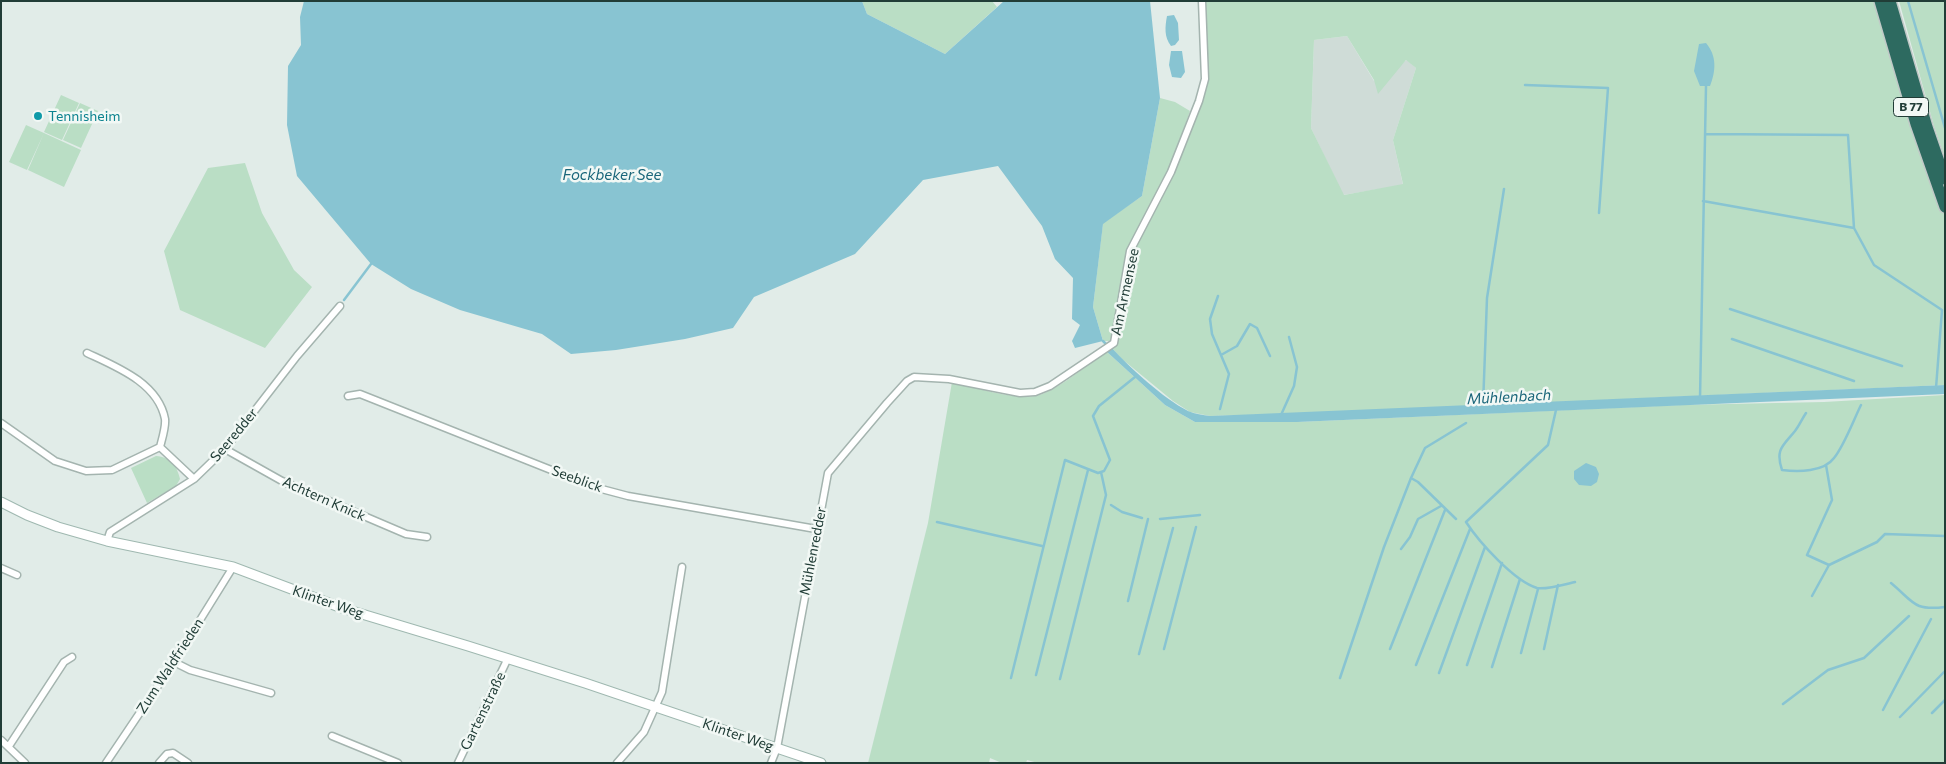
<!DOCTYPE html>
<meta charset="utf-8">
<style>
body{margin:0}
#map{position:relative;width:1946px;height:764px;overflow:hidden;background:#e1ece8;font-family:Commissioner,sans-serif}
canvas{display:block}
.frame{position:absolute;inset:0;border:2px solid #213d37;pointer-events:none}
</style>
<div id="map">
<canvas width="1946" height="764"></canvas>
<div class="frame"></div>
</div>
<script>
const g = document.querySelector('canvas').getContext('2d');
g.lineJoin = 'round';
function fill(path, color) {
  g.fillStyle = color;
  g.fill(path, 'evenodd');
}
function stroke(path, color, width, dash) {
  g.strokeStyle = color;
  g.lineWidth = width;
  g.lineCap = dash ? 'butt' : 'round';
  g.setLineDash(dash || []);
  g.stroke(path);
}
function write(font, color, halo, rows, align = 'center') {
  g.font = font + ' Commissioner,sans-serif';
  g.lineWidth = 5;
  g.setLineDash([]);
  g.textBaseline = 'middle';
  g.strokeStyle = halo;
  g.fillStyle = color;
  for (const [text, x, y, turn = 0] of rows) {
    g.save();
    g.translate(x, y);
    g.rotate((+turn || 0) * Math.PI / 180);
    g.textAlign = isNaN(turn) ? turn : align;
    if (halo) g.strokeText(text, 0, 0);
    g.fillText(text, 0, 0);
    g.restore();
  }
}
const built = new Path2D(`
 M1347,36L1374,81L1407,60L1416,68L1393,140L1403,185L1343,195L1311,128L1314,40Z`);
const green = new Path2D(`
 M862,1H992L997,7L945,54L867,14Z
 M1204,1H1875L1897,82L1945,216V385L1286,414L1210,416L1190,412L1173,401L1122,359L1111,347L1116,344L1133,252L1167,188L1196,114L1207,79ZM1347,36L1374,80L1378,94L1406,60L1416,68L1393,140L1403,184L1344,195L1311,128L1314,40Z
 M1899,1H1945V158L1934,126Z
 M61,95L79,103L62,140L44,132Z
 M1160,98L1175,102L1190,111L1169,171L1127,249L1113,341H1103L1093,307L1103,223L1142,196Z
 M80,103L98,111L81,148L63,140Z
 M26,125L44,133L27,170L9,162Z
 M44,133L81,150L64,187L28,170Z
 M245,163L262,213L294,270L312,287L265,348L180,310L164,251L208,168Z
 M1106,351L1165,405L1195,422H1297L1681,405L1824,402L1945,395V763H1038L1027,760L1026,763H1002L990,758L989,763H868L928,523L952,382C973,387 1014,400 1035,396C1055,393 1088,364 1106,351Z
 M156,456C171,457 177,466 180,479L176,486L147,503L131,468Z`);
const water = new Path2D(`
 M304,1H862L867,14L945,54L1004,1H1150L1160,98L1142,196L1103,224L1093,307L1103,341L1075,348L1072,341L1080,325L1072,319L1073,278L1055,259L1042,226L998,166L923,180L855,254L754,297L733,328L685,339L616,350L571,354L542,334L460,310L411,289L371,264L297,176L287,125L288,66L301,45L300,17Z
 M1174,15L1178,23L1179,40L1175,45L1171,46C1164,37 1165,27 1167,16Z
 M1706,43C1717,56 1716,71 1710,86H1700L1694,71L1699,44Z
 M1171,51H1182L1185,72L1181,78L1172,77L1169,65Z
 M1111,347C1130,368 1163,398 1188,411C1195,414 1203,415 1210,416L1945,385V394L1297,422H1195L1165,405L1106,351Z
 M1586,463L1596,467L1599,474L1597,482L1591,486L1579,485L1574,479V471Z`);
const stream = new Path2D(`
 M1908,1L1945,128
 M1525,85L1608,88L1599,213
 M1705,134L1848,135L1854,228L1874,265L1942,310L1936,388
 M1703,201L1854,228
 M1218,296L1210,319L1212,334L1229,374L1220,409
 M344,300L371,264
 M1730,309L1902,366
 M1732,339L1854,381
 M1103,341L1109,347
 M1221,355L1237,346L1250,324L1257,328L1270,356
 M1700,398L1706,86
 M1483,406L1487,298L1504,189
 M1556,410L1548,445L1466,522C1479,542 1514,581 1537,588C1545,590 1566,584 1575,582
 M1806,413C1802,419 1799,426 1795,431C1783,446 1775,449 1782,470C1798,472 1824,472 1834,458C1844,446 1854,419 1861,405
 M1281,415L1294,386L1297,367L1289,337
 M1826,465L1832,500L1807,555L1829,565
 M1411,478L1418,482L1456,519
 M1111,505L1122,512L1142,518
 M1160,519L1200,515
 M937,522L1042,546
 M1401,549L1410,537L1418,519L1441,506
 M1891,583C1914,602 1913,611 1945,607
 M1812,596L1829,565L1877,542L1885,534L1945,536
 M1128,601L1148,519
 M1164,649L1196,527
 M1390,649L1445,510
 M1544,649L1558,585
 M1521,653L1538,589
 M1139,654L1173,528
 M1416,665L1470,529
 M1467,665L1502,563
 M1492,667L1520,579
 M1439,673L1485,547
 M1036,675L1088,470
 M1011,678L1065,460L1098,473L1104,471L1110,460L1093,416L1099,406L1135,377
 M1340,678L1384,547L1411,478L1425,448L1466,423
 M1060,679L1106,495L1101,472
 M1783,704L1828,670L1864,658L1909,616
 M1883,710L1931,619
 M1932,713L1945,700
 M1900,717L1945,671`);
const street = new Path2D(`
 M348,396L360,394L594,487L628,496L816,529
 M1,423L55,461L86,471L112,470L160,447C162,439 166,427 165,419C158,383 117,367 87,353
 M160,447L194,479
 M225,449L282,481L406,534L427,537
 M107,541L110,532L194,479L225,449L297,356L340,306
 M1,568L17,575
 M174,662L190,670L271,693
 M332,736L398,763
 M1,740L25,763
 M9,746L64,662L72,657
 M106,763L174,662L233,567
 M159,763L167,754L173,753L188,763
 M458,763L508,658
 M617,763L644,732L662,692L682,567
 M771,763L777,748L828,473L887,403L907,381L914,377L949,379L1020,393L1035,392L1050,386L1114,343L1130,251L1171,172L1199,101L1205,79L1202,1`);
const secondary = new Path2D(`
 M1,502L27,515L58,527L107,541L233,567L342,608L468,646L585,683L821,763`);
const highway = new Path2D(`
 M1880,1L1916,124L1945,207
 M1890,1L1927,127L1945,179`);
const markers = [
 [38,116,5,"#0f9aa8"]
];
const shields = [
 [1911,107,35]
];
const shieldNames = [
 ["B 77",1911,107]
];
const cultureNames = [
 ["Tennisheim",48,116]
];
const streetNames = [
 ["Am Armensee",1125,292,-78],
 ["Seeredder",234,435,-50],
 ["Seeblick",577,479,20],
 ["Achtern Knick",324,499,24],
 ["Mühlenredder",813,551,-79],
 ["Klinter Weg",328,602,19],
 ["Zum Waldfrieden",170,666,-57],
 ["Gartenstraße",483,711,-64],
 ["Klinter Weg",738,735,19]
];
const waterNames = [
 ["Fockbeker See",612,175],
 ["Mühlenbach",1509,397,-3]
];
fill(built, '#cfdcd7');
fill(green, '#badec5');
fill(water, '#88c4d2');
stroke(stream, '#88c4d2', 2.5);
stroke(street, '#a4b4af', 9);
stroke(secondary, '#9fb8b0', 11);
stroke(highway, '#c1c9c7', 14);
stroke(street, '#fff', 6);
stroke(secondary, '#fff', 9);
stroke(highway, '#2d6a60', 11);
for (const [x, y, r, color] of markers) {
  const dot = new Path2D();
  dot.arc(x, y, r, 0, 2 * Math.PI);
  g.fillStyle = color;
  g.fill(dot);
  stroke(dot, '#f2f8f5', 2);
}
for (const [x, y, w] of shields) {
  const box = new Path2D();
  box.roundRect(x - w / 2, y - 9.5, w, 19, 4);
  g.fillStyle = '#f2f8f5';
  g.fill(box);
  stroke(box, '#213d37', 1);
}
write('bold 12px', '#213d37', null, shieldNames);
write('14px', '#0d838f', '#f2f8f5', cultureNames, 'left');
write('14px', '#213d37', '#f2f8f5', streetNames);
write('italic 15px', '#1a667a', '#f2f8f5', waterNames);
</script>
